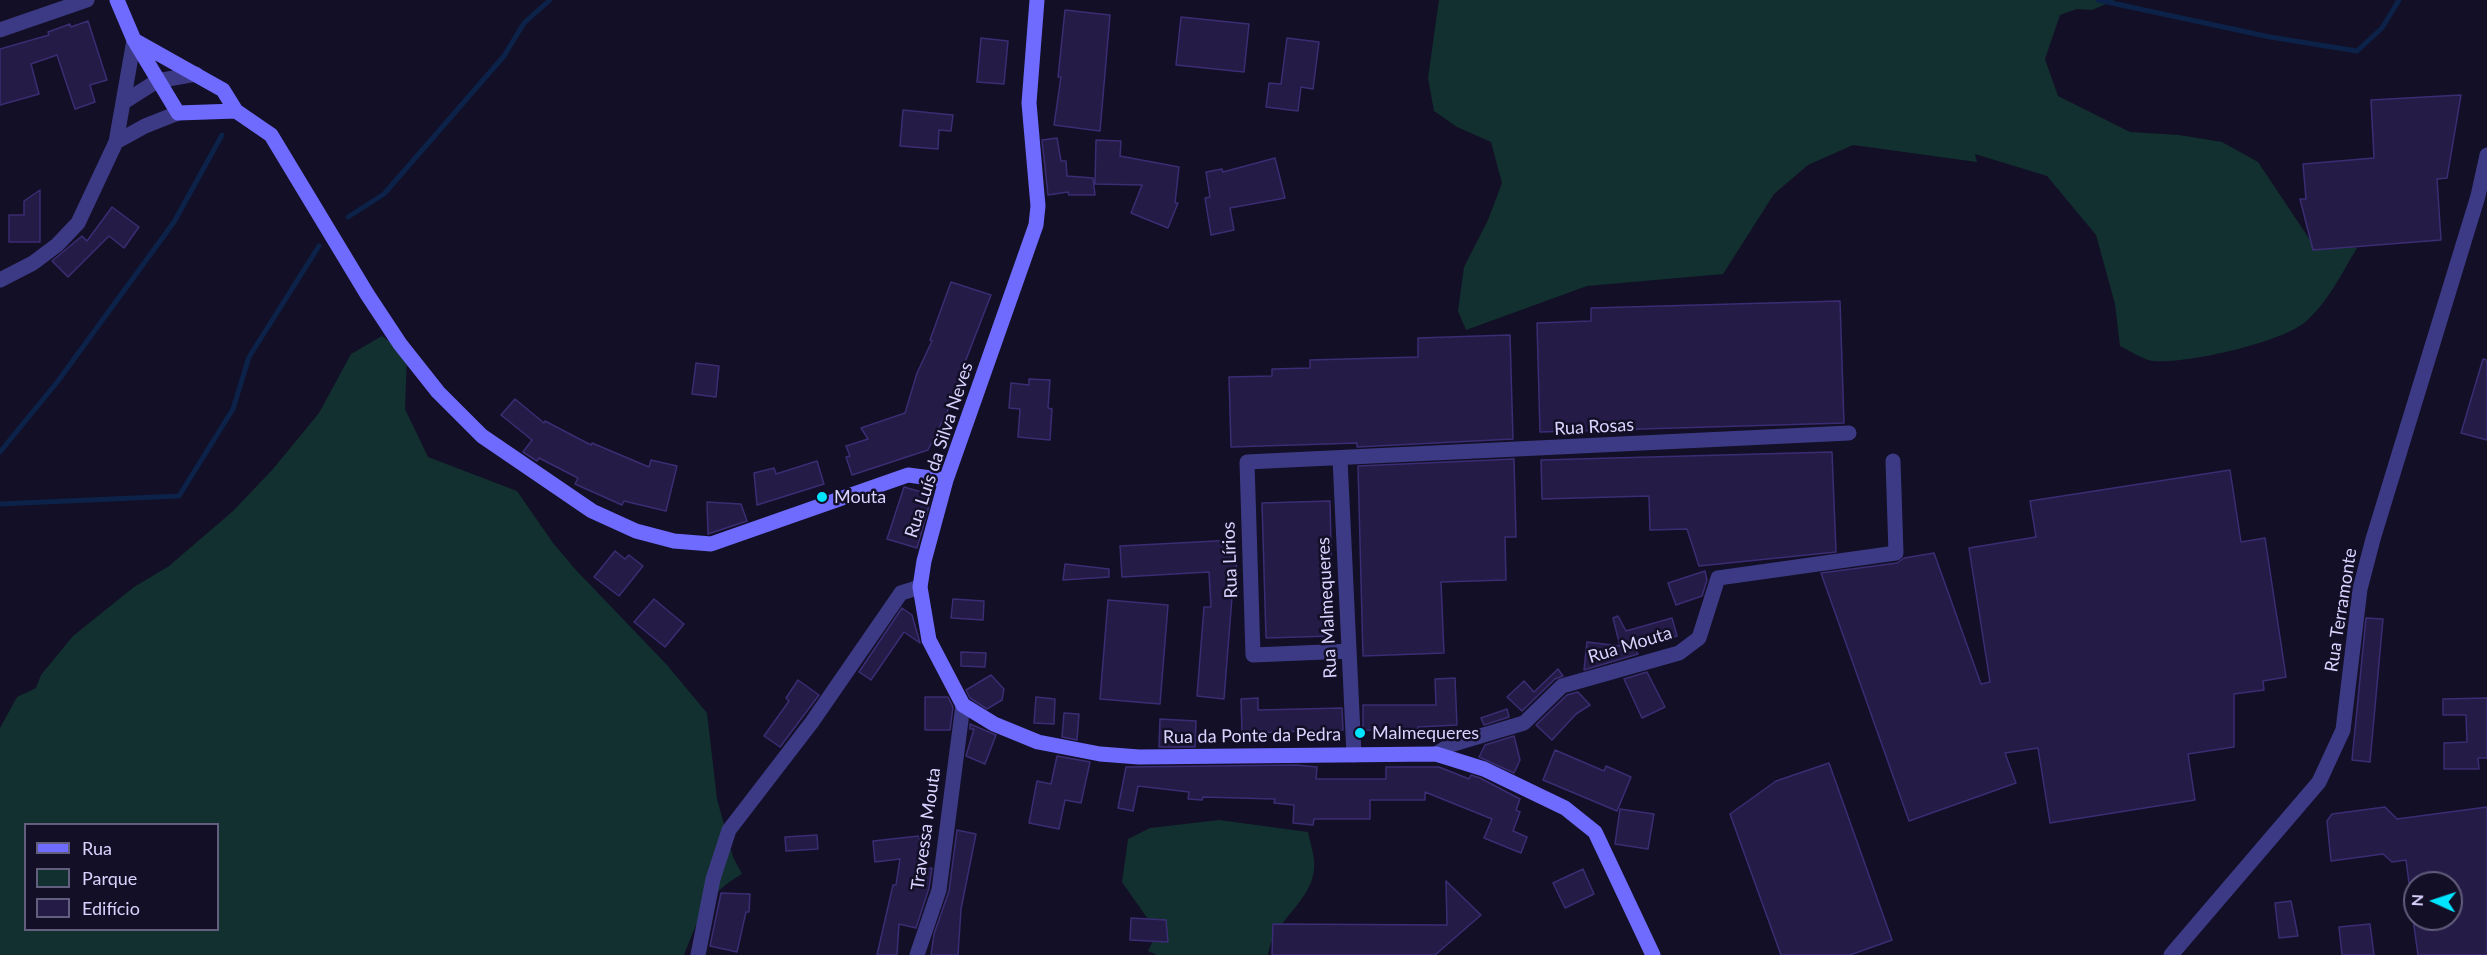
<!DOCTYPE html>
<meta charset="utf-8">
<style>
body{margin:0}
#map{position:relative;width:2487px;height:955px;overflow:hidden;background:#130f26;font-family:Lato,sans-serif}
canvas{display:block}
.legend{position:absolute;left:24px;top:823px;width:195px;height:108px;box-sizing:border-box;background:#130f26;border:2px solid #625e7d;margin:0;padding:8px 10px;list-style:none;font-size:18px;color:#d9d4ff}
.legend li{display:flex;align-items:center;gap:12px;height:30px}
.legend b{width:30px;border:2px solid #625e7d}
.north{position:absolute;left:2403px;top:871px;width:60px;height:60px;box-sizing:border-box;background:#130f26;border:2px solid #625e7d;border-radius:50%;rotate:273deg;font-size:16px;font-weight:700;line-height:24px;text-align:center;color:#d9d4ff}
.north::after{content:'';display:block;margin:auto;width:21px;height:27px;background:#00e5ff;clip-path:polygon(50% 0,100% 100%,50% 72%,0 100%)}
</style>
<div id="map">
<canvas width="2487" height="955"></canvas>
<ul class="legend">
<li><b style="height:8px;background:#6f6bff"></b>Rua</li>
<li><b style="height:16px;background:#12302f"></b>Parque</li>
<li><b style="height:16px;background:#241b47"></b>Edifício</li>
</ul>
<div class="north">N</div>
</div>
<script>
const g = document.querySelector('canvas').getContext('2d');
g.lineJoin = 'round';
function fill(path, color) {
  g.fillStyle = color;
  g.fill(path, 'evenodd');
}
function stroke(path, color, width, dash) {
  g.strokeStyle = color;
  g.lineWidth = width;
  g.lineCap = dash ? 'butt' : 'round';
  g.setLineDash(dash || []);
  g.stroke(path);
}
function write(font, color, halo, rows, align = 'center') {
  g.font = font + ' Lato,sans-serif';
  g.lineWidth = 5;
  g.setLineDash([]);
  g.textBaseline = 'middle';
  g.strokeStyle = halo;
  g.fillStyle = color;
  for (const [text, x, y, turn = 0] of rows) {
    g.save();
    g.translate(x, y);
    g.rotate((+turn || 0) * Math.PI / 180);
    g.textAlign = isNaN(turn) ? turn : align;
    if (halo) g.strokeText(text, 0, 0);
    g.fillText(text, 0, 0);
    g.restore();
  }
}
const green = new Path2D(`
 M1439,0H2115L2092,10L2077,9L2060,15L2045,59L2058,96L2130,132L2179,135L2222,142L2258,162L2310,240L2357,248C2341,274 2328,303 2304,323C2279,343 2186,364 2153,361C2143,360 2129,350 2120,346L2115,304L2096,235L2047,176L1975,154L1977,162L1853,145L1808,165L1774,194L1723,274L1587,286L1466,330L1458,311L1464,267L1488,220L1502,183L1491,142L1457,127L1434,111L1428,78Z
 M382,336L407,354L405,409L428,457L517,491L553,543L575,569L667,665L707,713L717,799L733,857L742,874C705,895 699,918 684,955H0V728L17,697L36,688L41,675L73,636L134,587L169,566L233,511L273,469L319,413L351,354ZM26,824H218V930H26Z
 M1219,820L1308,832C1310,843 1316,859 1314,870C1310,904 1273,920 1268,955H1157L1148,951L1157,932L1122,882L1128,839L1150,828Z`);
const stream = new Path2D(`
 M2098,0L2270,37L2357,51L2382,28L2399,0
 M348,217L384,194L504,56L524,23L550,0
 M0,452L58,381L174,222L222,135
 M0,504L179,496L233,409L249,357L319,246`);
const building = new Path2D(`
 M1065,10L1110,15L1100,131L1054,125L1061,77H1058Z
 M1181,17L1249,24L1244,72L1176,65Z
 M88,21L107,80L90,85L95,102L75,109L57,55L31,64L39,94L0,105V49L49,35L48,32L70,24L71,27Z
 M981,38L1008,41L1004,84L977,82Z
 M1287,38L1319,42L1313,89L1301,87L1298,111L1266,107L1269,83L1281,84Z
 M2461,95L2447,178L2437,179L2441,240L2313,250L2300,199H2306L2303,164L2374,158L2371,100Z
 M903,110L953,115L951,131L939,130L938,149L900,146Z
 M1057,138L1061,161H1066L1067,176L1093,178L1095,195H1069L1068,192L1048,195L1042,140Z
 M1096,140L1121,141L1120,156L1179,167L1175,203H1178L1168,228L1131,213L1142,185L1095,184Z
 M1275,158L1285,198L1230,208L1234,230L1211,235L1205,198L1210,197L1206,172L1222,169L1223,172Z
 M40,190V242H9V215H24V201Z
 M112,207L139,227L124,248L109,236L68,277L52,261L82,236L87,241Z
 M951,282L991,295L962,370L967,372L928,450L852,475L846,457L850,456L846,446L868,439L861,428L905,413L917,373L932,341L930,340Z
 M1840,301L1844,423L1540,432L1537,323L1591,321V308Z
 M1510,335L1513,439L1357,447V443L1231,447L1229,377L1272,376V369L1310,368V360L1418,357V338Z
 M2483,359L2487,360V440L2461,433Z
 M696,363L719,366L716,397L692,394Z
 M1029,379L1050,380L1048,408L1052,409L1050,440L1018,437L1020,409L1009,408L1011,383L1029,385Z
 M515,399L544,423L545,421L591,445L592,443L649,467L651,460L677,466L666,511L624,501L622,505L575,484L578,478L539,458L537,461L523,452L532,440L501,415Z
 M1832,452L1836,552L1699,566L1687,529L1650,530L1649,496L1542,499L1541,460Z
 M1514,459L1516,537H1505L1506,580L1441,582L1444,653L1363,656L1358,466Z
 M817,461L824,484L757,505L754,473L774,468L776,474Z
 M2230,470L2241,542L2265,538L2286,677L2263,681L2264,690L2234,694V747L2188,754L2195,800L2050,823L2038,748L2005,753L2016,783L1909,821L1821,573L1897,563L1904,558L1934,553L1981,684L1990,682L1969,548L2036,537L2030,501Z
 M904,487L932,495L917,548L887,539Z
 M1330,501L1333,636L1266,638L1262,503Z
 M707,502L741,504L747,521L708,534Z
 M1235,540L1238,596L1232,597L1224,699L1197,696L1204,607H1211L1209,572L1122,577L1120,546Z
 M615,551L625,559L629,555L643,566L619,596L594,577Z
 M1065,564L1109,569V577L1063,580Z
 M1705,571L1707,580L1702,596L1676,605L1668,583Z
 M654,599L684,624L665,647L634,622Z
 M953,599L984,601L983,620L951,618Z
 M1108,600L1168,605L1160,704L1100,699Z
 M902,608L912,615L920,643L904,632L871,680L859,672Z
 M1618,616L1626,631L1672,618L1677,636L1635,648L1638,654L1584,670L1587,642L1620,646L1613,618Z
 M2366,618L2383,619L2370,762L2352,760Z
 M961,652L986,653L985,667L961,666Z
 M1558,669L1563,676L1555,679L1522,711L1507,697L1524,681L1534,692Z
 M1647,672L1665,707L1642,718L1624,679Z
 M991,675L1004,689L1002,700L987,709L970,698L966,690Z
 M1455,678L1457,725L1418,727V731L1363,730V705H1436L1435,679Z
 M798,680L819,695L780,747L764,736L789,701L786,698Z
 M1578,692L1590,705L1576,714L1552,740L1536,725L1567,695Z
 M925,697H948L953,707L950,730H925Z
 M1036,697L1055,699L1054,724L1034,723Z
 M1258,698V710L1342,708L1343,730L1242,733L1241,699Z
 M2487,698V758H2478L2479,769H2444V743L2467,742L2466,715H2443V699Z
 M1507,709L1509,717L1484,725L1481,718Z
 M1064,713L1079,714L1077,740L1062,737Z
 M1160,719L1196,721L1195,747H1159Z
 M970,724L996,735L985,764L966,756L974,729H970Z
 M1514,736L1520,760L1514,773L1479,757L1485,745Z
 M1555,750L1604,771L1606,766L1631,777L1617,811L1543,780Z
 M1057,756L1090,762L1081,803L1065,800L1059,829L1029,823L1037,781L1051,784Z
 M1829,763L1892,940L1850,955H1781L1730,814L1776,781Z
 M1297,765L1317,767L1316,779H1386V767H1439L1469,779L1471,775L1480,778L1520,799L1516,810L1520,812L1513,831L1527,837L1521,853L1484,838L1492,819L1425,792V800H1370V819H1314L1313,825L1293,823L1294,805L1274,803L1275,799L1203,797L1202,800L1188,799L1189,792L1138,786L1133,811L1118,808L1126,767Z
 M2385,807L2397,819L2487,807V955H2418L2413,919H2451V883H2409L2406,860L2392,862L2383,854L2331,861L2327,821L2332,814Z
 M1620,809L1654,814L1648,849L1615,844Z
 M957,830L976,834L961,909L958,955H931L934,934L949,891Z
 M817,835L818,849L786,851L785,837Z
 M919,836L922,869L932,868L929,888L916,928L899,924L897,955H877L893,885H896L900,859L875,862L873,841Z
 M1583,869L1594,894L1565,908L1553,883Z
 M1446,881L1481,915L1435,955H1272L1273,924L1447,925Z
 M721,893L750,894L749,912H746L737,952L710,946Z
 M2291,901L2298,936L2279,938L2275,903Z
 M1131,918L1166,920L1168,942L1130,940Z
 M2370,924L2374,955H2342L2339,927Z`);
const street = new Path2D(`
 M0,30L87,0
 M124,102L157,81L196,74
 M116,142L145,126L178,113
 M0,280L33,263L57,245L78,223L116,142L134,40
 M1340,459L1354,755
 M1349,651L1253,655L1247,462L1849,433
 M1436,754L1450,745L1524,723L1562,686L1679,653L1699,638L1718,578L1896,553L1893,461
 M698,955L713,879L729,830L812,722L901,593L920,587
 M917,955L939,890L963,705
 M2171,955L2319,782L2343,730L2360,589L2373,539L2478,196L2487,155`);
const secondary = new Path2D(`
 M117,0L134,40L178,113L236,111
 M1037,0L1029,103L1038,206L1036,225L946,480L924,561L920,587L929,640L963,705L994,724L1038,742L1100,754L1139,757L1436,754L1484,769L1565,808L1595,832L1653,955
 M134,40L223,90L236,111L271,135L367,294L400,344L438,392L482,436L592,511L636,531L674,541L711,544L908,475L946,480`);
const markers = [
 [822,497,6,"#00e5ff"],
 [1360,733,6,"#00e5ff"]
];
const streetNames = [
 ["Rua Rosas",1594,427,-3],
 ["Rua Luís da Silva Neves",939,450,-72],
 ["Rua Lírios",1230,560,-92],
 ["Rua Malmequeres",1327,608,-93],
 ["Rua Terramonte",2341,610,-81],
 ["Rua Mouta",1630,645,-17],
 ["Rua da Ponte da Pedra",1252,736,-1],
 ["Travessa Mouta",926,829,-82]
];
const poiNames = [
 ["Mouta",834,497],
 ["Malmequeres",1372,733]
];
fill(green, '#12302f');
stroke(stream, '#0c2248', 5);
fill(building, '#241b47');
stroke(building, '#3b2d73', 1.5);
stroke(street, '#3d3a85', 15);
stroke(secondary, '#6f6bff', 15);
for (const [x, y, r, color] of markers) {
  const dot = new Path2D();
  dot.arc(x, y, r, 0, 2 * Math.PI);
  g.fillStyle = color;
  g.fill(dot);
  stroke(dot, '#130f26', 2);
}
write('18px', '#d9d4ff', '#130f26', streetNames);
write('18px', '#d9d4ff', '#130f26', poiNames, 'left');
</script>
